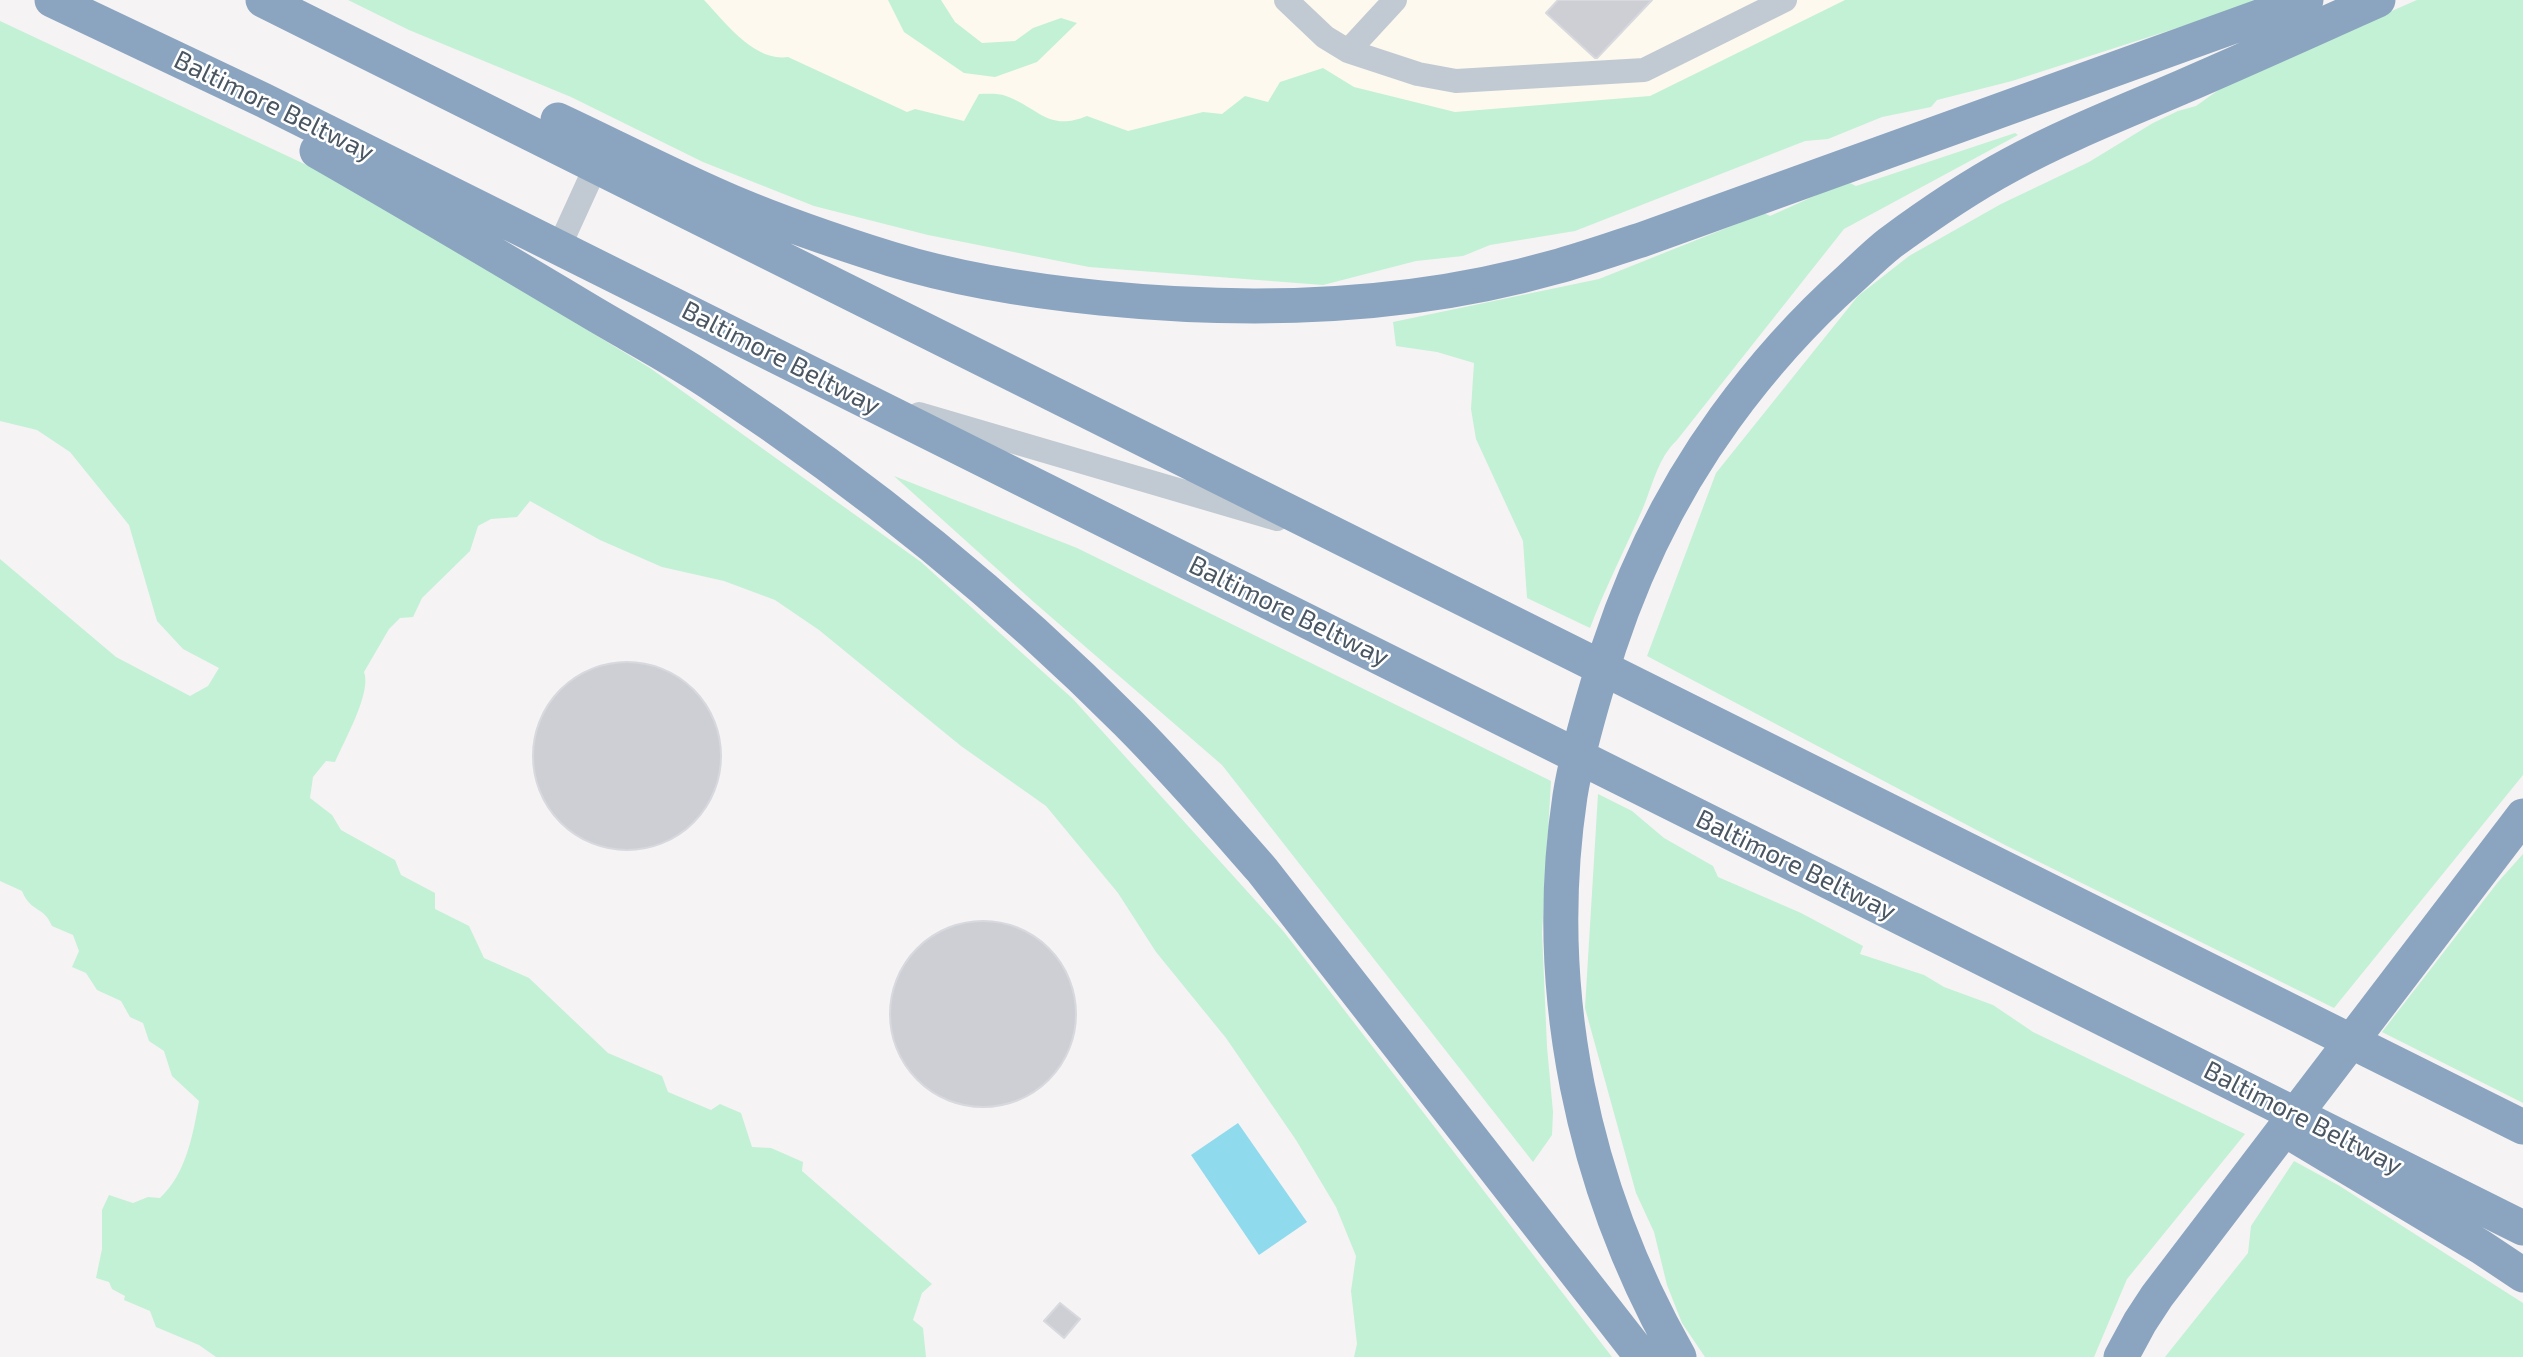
<!DOCTYPE html>
<style>
body{margin:0}
canvas{display:block;background:#f5f3f3}
</style>
<canvas width="2523" height="1357"></canvas>
<script>
const g = document.querySelector('canvas').getContext('2d');
g.lineJoin = 'round';
function fill(path, color) {
  g.fillStyle = color;
  g.fill(path, 'evenodd');
}
function stroke(path, color, width, dash) {
  g.strokeStyle = color;
  g.lineWidth = width;
  g.lineCap = dash ? 'butt' : 'round';
  g.setLineDash(dash || []);
  g.stroke(path);
}
function write(font, color, halo, rows, align = 'center') {
  g.font = font + ' "Exo 2",sans-serif';
  g.lineWidth = 5;
  g.setLineDash([]);
  g.textBaseline = 'middle';
  g.strokeStyle = halo;
  g.fillStyle = color;
  for (const [text, x, y, turn = 0] of rows) {
    g.save();
    g.translate(x, y);
    g.rotate((+turn || 0) * Math.PI / 180);
    g.textAlign = isNaN(turn) ? turn : align;
    if (halo) g.strokeText(text, 0, 0);
    g.fillText(text, 0, 0);
    g.restore();
  }
}
const commercial = new Path2D(`
 M635,0H1928L1550,157L956,141Z`);
const green = new Path2D(`
 M348,0H704C725,22 754,62 788,57L907,112L915,109L964,121L979,94C987,94 998,93 1006,96C1039,108 1048,132 1087,116L1128,131L1203,112L1222,114L1245,96L1268,102L1280,82L1323,68L1354,87L1455,112L1650,96L1845,0H2264L2012,81L1937,100L1931,107L1882,117L1828,139L1805,141L1575,231L1490,245L1463,256L1416,261L1323,285L1089,267L928,235L814,206L703,162L571,97L409,30Z
 M888,0H941L955,22L982,43L1015,41L1033,28L1061,18L1077,23L1037,62L995,77L964,73L904,32Z
 M2417,0H2523V775L2334,1008L2005,845L1647,656L1716,473L1858,296L1909,256L2001,204L2089,162L2153,123L2178,111L2196,106L2227,84L2281,59Z
 M0,21L347,184L650,368L921,562L1073,699L1284,932L1612,1357H1354L1357,1344L1351,1291L1356,1256L1336,1207L1296,1140L1226,1038L1156,952L1118,893L1046,806L961,746L819,630L775,600L724,581L662,567L600,540L530,501L517,517L491,519L478,526L470,551L422,598L413,617L400,618L389,629L364,672C372,692 344,741 335,762L326,761L313,777L310,798L332,815L341,830L395,860L401,875L435,893V909L469,926L484,958L529,978L608,1053L662,1076L668,1092L711,1110L720,1104L741,1113L752,1147L771,1148L803,1162L802,1171L932,1284L922,1293L913,1320L923,1328L926,1357H216L199,1345L156,1327L150,1311L124,1300L125,1296L112,1289L109,1282L96,1278L102,1249V1210L109,1195L133,1203L148,1197L160,1198C186,1174 193,1135 199,1101L172,1076L164,1051L149,1041L143,1023L130,1017L121,1001L97,990L86,973L72,967L79,951L73,935L52,926C43,905 31,913 22,891L0,881V559L116,657L190,696L208,686L219,668L183,649L157,621L129,525L70,452L37,430L0,421Z
 M2015,133L2018,135L1844,229L1677,440C1658,458 1653,484 1643,508C1625,549 1606,586 1590,628L1527,598L1523,541L1476,439L1471,409L1474,363L1437,352L1396,346L1393,322L1599,279L1764,213L1770,216L1821,193L1850,183L1856,186Z
 M894,476L1077,548L1551,781L1542,933L1547,1047L1553,1112L1552,1135L1533,1162L1222,765L1036,604Z
 M1598,794L1632,811L1664,838L1713,866L1718,877L1801,913L1863,946L1860,954L1924,975L1944,987L1993,1005L2033,1032L2245,1134L2127,1279L2094,1357H1705L1682,1323L1667,1285L1654,1232L1636,1193L1585,1008Z
 M2523,854V1103L2382,1032L2498,882Z
 M2294,1161L2338,1185L2523,1303V1357H2165L2248,1253L2251,1226Z`);
const water = new Path2D(`
 M1238,1123L1307,1222L1259,1255L1191,1155Z`);
const building = new Path2D(`
 M1558,0H1652L1597,58H1595L1546,13Z
 M533 756a94 94 0 1 1 188 0a94 94 0 1 1-188 0Z
 M890 1014a93 93 0 1 1 186 0a93 93 0 1 1-186 0Z
 M1060,1303L1080,1319L1064,1338L1044,1321Z`);
const minor = new Path2D(`
 M1286,0L1325,37L1348,51L1418,74L1456,81L1644,70L1785,0
 M1348,51L1395,0
 M559,247L596,166
 M919,414L1277,519`);
const highway = new Path2D(`
 M52,0L263,100L2523,1228
 M263,0L2523,1127
 M558,120C616,147 673,177 732,202C784,224 837,242 891,259C959,280 1031,291 1101,298C1252,313 1408,309 1555,267C1584,259 1612,249 1641,240L2306,0
 M317,151C408,203 497,256 586,309C629,335 674,358 715,386C863,484 1003,597 1128,723C1175,770 1218,820 1262,870L1642,1357
 M2299,1138L2481,1247L2523,1275
 M1679,1357C1582,1187 1541,990 1570,796C1576,758 1587,720 1598,683C1625,588 1667,498 1725,418C1762,367 1803,321 1850,279C1863,267 1876,254 1890,243C1928,215 1969,187 2010,165C2065,135 2124,112 2182,87C2247,59 2313,29 2378,0
 M2121,1357L2140,1322L2157,1296L2523,816`);
const streetNames = [
 ["Baltimore Beltway",274,106,26],
 ["Baltimore Beltway",781,358,27],
 ["Baltimore Beltway",1289,611,26],
 ["Baltimore Beltway",1796,865,26],
 ["Baltimore Beltway",2303,1118,27]
];
fill(commercial, '#fdf9ef');
fill(green, '#c3f1d5');
fill(water, '#90daee');
fill(building, '#cdcfd5');
stroke(building, '#d7d9de', 2);
stroke(minor, '#c1cad2', 24);
stroke(highway, '#8ba5c1', 35);
write('26px', '#4a5661', '#fff', streetNames);
</script>
